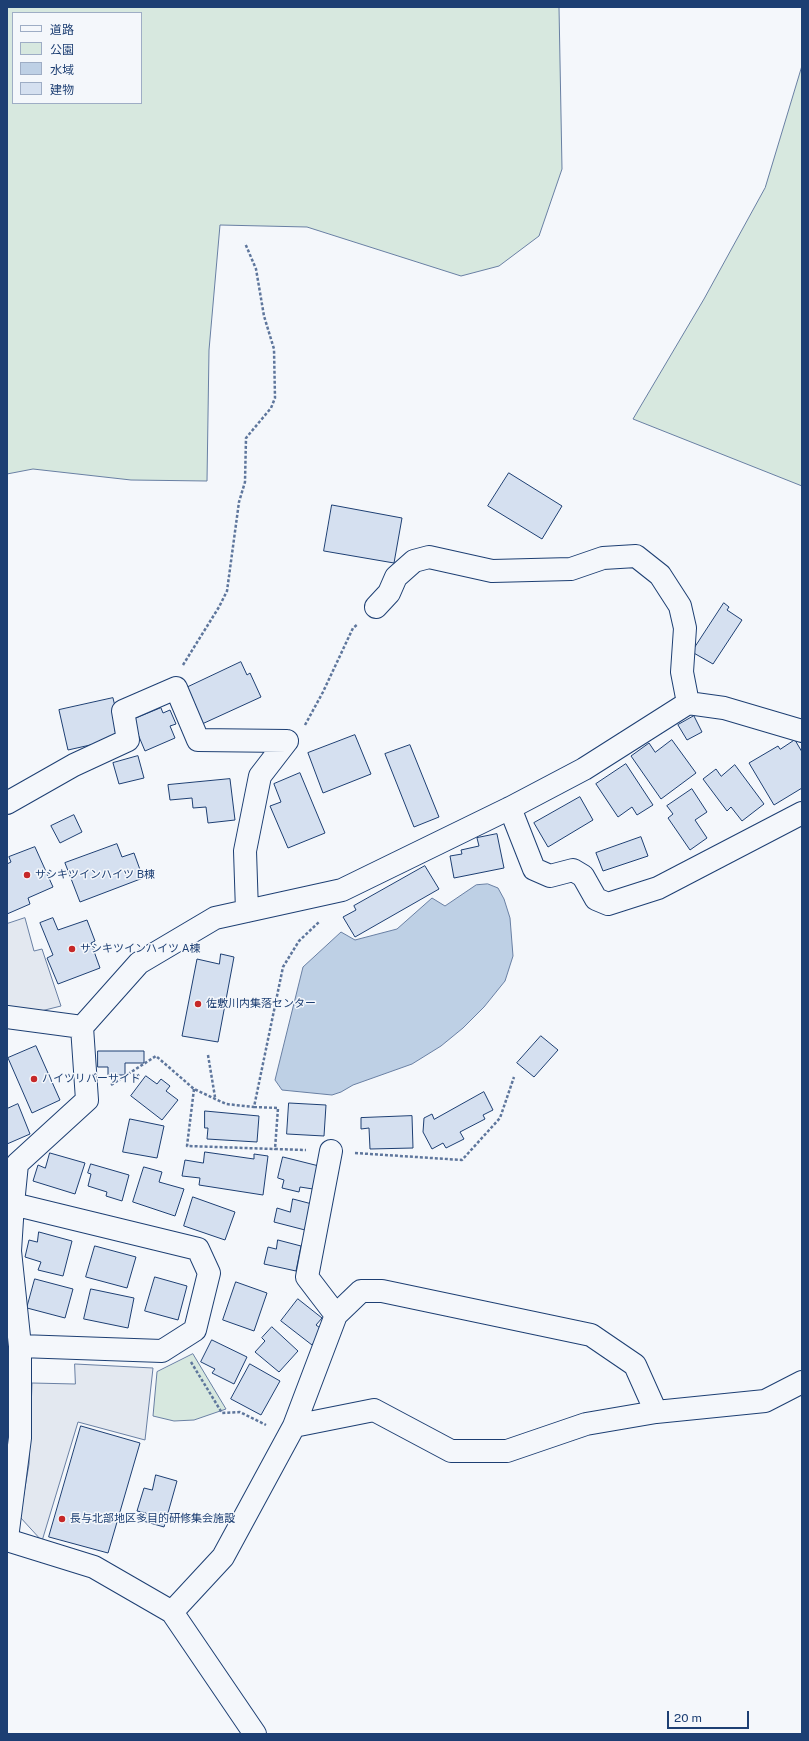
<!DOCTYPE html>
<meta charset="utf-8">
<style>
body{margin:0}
#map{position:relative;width:809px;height:1741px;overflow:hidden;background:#f4f7fb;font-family:"Public Sans","Noto Sans JP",sans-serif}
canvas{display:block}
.frame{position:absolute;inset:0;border:8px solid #1d3f73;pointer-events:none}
.legend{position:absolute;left:12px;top:12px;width:130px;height:92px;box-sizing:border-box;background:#f4f7fb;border:1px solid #9eadc5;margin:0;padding:5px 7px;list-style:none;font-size:12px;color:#1d3f73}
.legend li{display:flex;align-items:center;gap:8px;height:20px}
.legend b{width:20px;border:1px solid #9eadc5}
.scale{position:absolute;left:667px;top:1711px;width:82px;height:18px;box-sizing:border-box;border:2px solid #1d3f73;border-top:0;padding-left:5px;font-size:12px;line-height:14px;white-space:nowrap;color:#1d3f73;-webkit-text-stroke:3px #f4f7fb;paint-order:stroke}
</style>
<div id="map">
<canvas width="809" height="1741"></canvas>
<div class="frame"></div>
<ul class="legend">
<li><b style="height:5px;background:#f4f7fb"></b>道路</li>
<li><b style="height:11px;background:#d7e8df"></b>公園</li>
<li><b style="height:11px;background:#bed0e5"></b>水域</li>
<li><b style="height:11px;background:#d5e0f0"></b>建物</li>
</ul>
<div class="scale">20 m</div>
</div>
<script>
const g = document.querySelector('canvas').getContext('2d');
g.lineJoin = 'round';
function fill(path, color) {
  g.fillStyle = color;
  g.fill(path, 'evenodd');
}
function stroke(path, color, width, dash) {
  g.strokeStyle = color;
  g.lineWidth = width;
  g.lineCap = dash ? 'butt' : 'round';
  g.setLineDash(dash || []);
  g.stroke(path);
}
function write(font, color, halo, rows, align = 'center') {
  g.font = font + ' "Public Sans","Noto Sans JP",sans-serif';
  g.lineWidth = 3;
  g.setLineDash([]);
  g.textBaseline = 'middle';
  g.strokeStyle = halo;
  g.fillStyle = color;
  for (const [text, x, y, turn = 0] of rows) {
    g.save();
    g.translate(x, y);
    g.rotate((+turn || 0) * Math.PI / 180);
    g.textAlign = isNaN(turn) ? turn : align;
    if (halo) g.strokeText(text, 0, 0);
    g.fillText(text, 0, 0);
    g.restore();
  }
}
const green = new Path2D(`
 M7,7H559L562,169L539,236L499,266L461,276L307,227L220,225L209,350L207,481L131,480L33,469L7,474ZM13,13H141V103H13Z
 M802,66V486L633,419L704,299L765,188Z
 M193,1354L226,1409L194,1420L174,1421L153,1416L157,1372Z`);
const parking = new Path2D(`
 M25,918L34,951L42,949L61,1006L37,1012L7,1009V924Z
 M75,1364L153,1368L145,1440L78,1422L42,1541L20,1517L29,1464L32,1383L75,1384Z`);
const water = new Path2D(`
 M488,884L498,888L504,899L510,918L513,956L505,981L484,1007L463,1028L441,1046L412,1064L353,1085L341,1092L332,1095L282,1090L275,1080L303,967L341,932L355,940L397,929L432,898L445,906L476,885Z`);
const building = new Path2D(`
 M509,473L562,506L542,539L488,506Z
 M332,505L402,518L394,563L324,551Z
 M724,603L729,607L727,610L742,620L713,664L692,652Z
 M241,662L247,675L250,673L261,697L202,724L186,688Z
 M113,698L120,728L115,730L117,739L68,750L59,710Z
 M161,708L163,713L170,710L176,724L170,726L175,738L145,751L132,720Z
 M694,716L702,732L687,740L678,725Z
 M355,735L371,774L323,793L308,753Z
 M672,740L696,773L661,799L631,756L649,743L655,752Z
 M795,740L802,752V788L774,805L749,763L778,746L780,749Z
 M410,745L439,817L414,827L385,754Z
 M138,756L144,778L119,784L113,763Z
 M626,764L653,805L637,815L632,807L618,817L596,784Z
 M735,765L764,804L742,821L731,807L727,811L703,779L716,769L721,776Z
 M300,773L325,833L288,848L270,806L281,802L274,784Z
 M230,779L235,820L208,823L206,807L193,808L192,798L170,800L168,785Z
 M692,789L707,812L695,820L707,838L690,850L668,818L673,814L667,806Z
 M580,797L593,820L548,847L534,823Z
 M74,815L82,832L60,843L51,826Z
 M497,834L504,868L454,878L450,856L462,854L461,850L479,846L477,838Z
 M641,837L648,856L603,871L596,853Z
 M117,844L122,857L134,853L143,878L80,902L65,863Z
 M35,847L53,887L28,898L30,904L7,914V864L11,862L9,857Z
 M425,866L439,889L355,937L343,917L356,910L354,906Z
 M53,918L58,930L87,920L95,941L91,943L100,968L58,984L47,958L53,955L40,923Z
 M221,954L234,957L218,1042L182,1036L197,959L219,964Z
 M541,1036L558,1050L534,1077L517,1063Z
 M36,1046L60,1100L32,1113L8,1058Z
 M98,1051H144V1063H125V1075H108V1067H98Z
 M146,1076L157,1084L161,1079L170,1086L166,1091L178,1100L162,1120L131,1096Z
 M484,1092L493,1110L483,1115L485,1119L460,1132L464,1139L446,1148L443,1143L432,1149L423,1132L424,1118L432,1114L434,1119Z
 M289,1103L326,1105L324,1136L287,1134Z
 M18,1104L30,1134L7,1144V1109Z
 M205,1111L259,1116L257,1142L207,1139L208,1128H205Z
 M412,1116L413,1148L370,1149L369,1128L361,1129V1118Z
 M130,1119L164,1126L157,1158L123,1152Z
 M205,1152L254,1159V1154L268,1156L263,1195L199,1185L200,1178L182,1176L185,1160L203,1163Z
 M50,1153L85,1163L75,1194L33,1181L38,1165L45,1168Z
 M283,1157L319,1166L313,1189L300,1187L299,1192L282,1188L284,1180L278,1178Z
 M91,1164L129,1175L122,1201L106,1196L107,1192L88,1186L91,1174L88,1173Z
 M144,1167L162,1172L159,1182L184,1189L175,1216L133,1202Z
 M193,1197L235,1212L225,1240L184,1226Z
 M293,1199L312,1204L305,1230L274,1222L277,1208L290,1212Z
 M39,1232L72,1241L63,1276L38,1270L41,1262L25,1257L29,1240L37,1242Z
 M278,1240L301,1246L296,1271L264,1264L268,1247L276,1249Z
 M95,1246L136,1257L127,1288L86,1277Z
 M155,1277L187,1286L178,1320L145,1311Z
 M35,1279L73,1289L65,1318L27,1308Z
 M236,1282L267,1293L254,1331L223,1320Z
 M91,1289L134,1298L128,1328L84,1319Z
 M298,1299L322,1318L316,1325L323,1330L312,1345L281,1321Z
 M272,1327L298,1351L279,1372L255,1352L265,1341L262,1338Z
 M212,1340L247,1357L234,1384L212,1373L215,1369L201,1362Z
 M250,1364L280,1381L261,1415L231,1399Z
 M81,1426L140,1443L108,1553L49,1537Z
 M156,1475L177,1481L164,1527L143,1521L146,1513L137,1511L144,1488L152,1490Z`);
const path = new Path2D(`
 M183,665L219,607L227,591L239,502L245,482L246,438L271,408L275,398L274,349L264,316L256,269L245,243
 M305,725L323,692L353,628L358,624
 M208,1055L215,1097
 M111,1085L156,1056L194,1089L226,1104L254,1107L283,967L299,941L319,922
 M194,1089L187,1146L275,1149
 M254,1107L278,1108L275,1149L306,1150
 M355,1153L462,1160L500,1118L514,1077
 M191,1362L222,1413L240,1412L266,1425`);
const street = new Path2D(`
 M376,607L389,593L396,577L414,561L429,557L492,571L571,569L603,558L636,556L660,575L680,606L685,628L682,672L688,703
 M7,803L74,765L128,740L123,711L176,688L198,740L287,741
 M510,808L534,869L550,876L573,870L583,876L596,899L608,904L658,888L802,813
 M247,911L245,851L260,776L287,741
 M7,1017L82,1027
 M13,1204L198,1249L209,1273L195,1330L162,1351L20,1346
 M336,1315L361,1291H382L591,1335L635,1365L656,1412
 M294,1426L374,1410L451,1451H507L586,1424L656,1412L765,1401L802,1382
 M7,1538L20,1438V1346L10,1251L13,1204L17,1164L87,1100L82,1027L139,963L215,918L342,890L510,808L584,769L688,703L724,708L802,731
 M7,1540L94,1567L172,1612L255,1734
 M172,1612L223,1557L294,1426L336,1315L307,1277L331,1151`);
const markers = [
 [27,875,4,"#c62828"],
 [72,949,4,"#c62828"],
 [198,1004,4,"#c62828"],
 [34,1079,4,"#c62828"],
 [62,1519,4,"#c62828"]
];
const poiNames = [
 ["サシキツインハイツ B棟",35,875],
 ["サシキツインハイツ A棟",80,949],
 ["佐敷川内集落センター",206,1004],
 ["ハイツリバーサイド",42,1079],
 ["長与北部地区多目的研修集会施設",70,1519]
];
fill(green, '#d7e8df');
stroke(green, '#687fa3', 1);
fill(parking, '#e3e8f0');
stroke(parking, '#687fa3', 1);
fill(water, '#bed0e5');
stroke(water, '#687fa3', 1);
fill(building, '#d5e0f0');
stroke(building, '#1d3f73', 1);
stroke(street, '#1d3f73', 24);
stroke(path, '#5e769c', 2.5, [3, 2]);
stroke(street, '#f4f7fb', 22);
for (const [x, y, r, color] of markers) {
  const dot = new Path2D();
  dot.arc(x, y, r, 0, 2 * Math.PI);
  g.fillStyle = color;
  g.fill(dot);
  stroke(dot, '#f4f7fb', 1.5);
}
write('11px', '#1d3f73', '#f4f7fb', poiNames, 'left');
</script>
